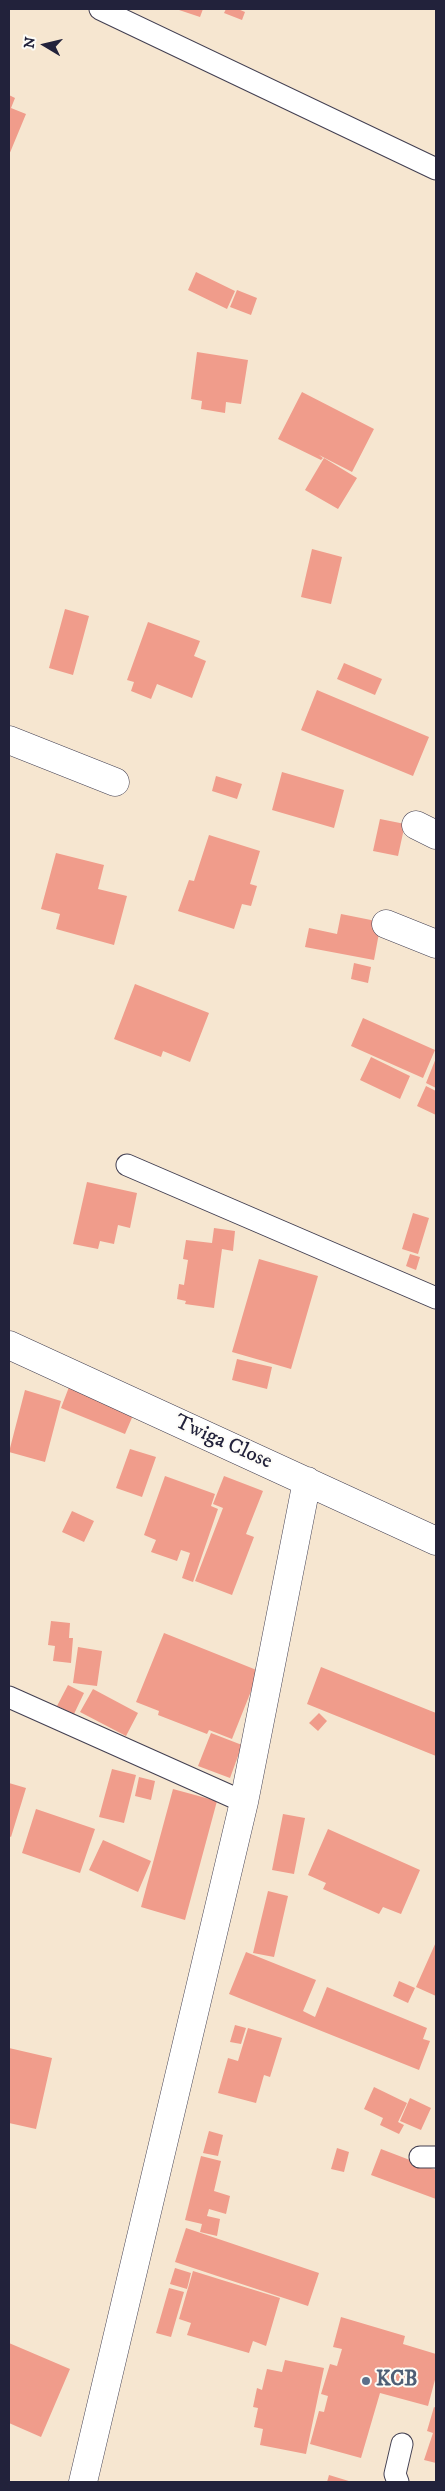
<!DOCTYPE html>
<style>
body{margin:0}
#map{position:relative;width:445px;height:2491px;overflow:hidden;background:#f6e6d0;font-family:"IM FELL DW Pica",serif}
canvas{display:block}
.frame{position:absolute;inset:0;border:10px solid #22223b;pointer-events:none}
.north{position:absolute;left:20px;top:20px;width:50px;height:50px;-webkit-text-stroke:4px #fdfcf7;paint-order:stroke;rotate:279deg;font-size:14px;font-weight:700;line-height:20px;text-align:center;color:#22223b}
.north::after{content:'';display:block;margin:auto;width:18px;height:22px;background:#22223b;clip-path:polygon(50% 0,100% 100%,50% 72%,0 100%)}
</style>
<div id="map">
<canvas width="445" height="2491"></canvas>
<div class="frame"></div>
<div class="north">N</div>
</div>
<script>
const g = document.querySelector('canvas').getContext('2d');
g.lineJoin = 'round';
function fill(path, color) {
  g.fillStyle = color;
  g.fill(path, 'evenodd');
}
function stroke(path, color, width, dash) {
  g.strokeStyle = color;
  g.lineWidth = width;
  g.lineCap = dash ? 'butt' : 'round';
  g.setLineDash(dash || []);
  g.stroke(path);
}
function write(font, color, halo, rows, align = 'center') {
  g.font = font + ' "IM FELL DW Pica",serif';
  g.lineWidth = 4;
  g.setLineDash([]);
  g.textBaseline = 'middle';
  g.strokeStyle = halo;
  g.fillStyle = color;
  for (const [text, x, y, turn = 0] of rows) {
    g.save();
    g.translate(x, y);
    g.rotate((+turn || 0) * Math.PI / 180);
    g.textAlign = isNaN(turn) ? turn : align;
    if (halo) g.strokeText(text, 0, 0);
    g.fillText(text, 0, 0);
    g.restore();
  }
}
const building = new Path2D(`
 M176,9H203L200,17Z
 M226,9H238L245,12L242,20L224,13Z
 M9,95L15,98L11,108L26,114L9,155Z
 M196,272L235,291L227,309L188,290Z
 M237,290L257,298L251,315L230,307Z
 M197,352L248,360L241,404L226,402L225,413L201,409L202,401L191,399Z
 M302,392L374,429L352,472L319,455L323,458L321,460L278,439Z
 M324,458L357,478L338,509L305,490Z
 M312,549L342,557L331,604L301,597Z
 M65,609L89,616L73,675L49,668Z
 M148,622L200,641L194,656L206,661L192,698L157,684L151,699L131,691L134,682L127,680Z
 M344,663L382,679L375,695L337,679Z
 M317,690L429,737L413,776L301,730Z
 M282,772L344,790L334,828L272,810Z
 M216,776L242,784L237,799L212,791Z
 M380,819L405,824L398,856L373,851Z
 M209,835L260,851L250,884L257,886L251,906L242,904L234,929L178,911L189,880L194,881Z
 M56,853L104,865L98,889L127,896L114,945L56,929L60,914L41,909Z
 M341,914L381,922L374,960L305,947L309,928L337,934Z
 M354,963L371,967L368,983L351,979Z
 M135,984L209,1013L190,1062L163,1051L161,1057L114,1039Z
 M363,1018L435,1050L423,1078L351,1046Z
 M371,1057L410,1076L400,1099L360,1080Z
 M436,1058V1088L426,1083Z
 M426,1086L436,1091V1115L417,1106Z
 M87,1182L137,1193L130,1228L118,1225L114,1244L100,1241L98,1249L73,1244Z
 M413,1213L429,1218L418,1254L402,1249Z
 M214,1228L235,1231L233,1251L222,1249L214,1308L185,1304L186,1301L177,1299L179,1284L184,1285L188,1260L183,1259L186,1240L212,1243Z
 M410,1254L420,1257L416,1270L406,1266Z
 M259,1259L318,1276L291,1369L232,1352Z
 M237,1359L272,1367L267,1389L232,1380Z
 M69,1387L134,1413L125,1434L61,1408Z
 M25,1390L61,1401L45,1462L9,1452Z
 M130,1449L156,1457L142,1497L116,1488Z
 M165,1476L215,1494L211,1506L218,1509L193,1582L182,1578L190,1553L181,1550L177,1561L151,1552L156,1540L144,1535Z
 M224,1476L263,1491L246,1534L254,1537L232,1595L195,1581L223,1508L213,1504Z
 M72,1511L94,1521L84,1542L62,1532Z
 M51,1621L70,1623L69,1638H73L71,1663L53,1661L55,1646L48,1645Z
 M164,1633L259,1671L232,1739L209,1730L207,1734L158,1715L159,1711L136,1702Z
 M78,1647L102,1651L97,1686L73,1683Z
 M321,1667L436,1713V1756L307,1704Z
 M68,1685L84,1693L74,1714L57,1706Z
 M93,1689L138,1713L126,1736L80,1712Z
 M319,1713L327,1721L318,1731L309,1723Z
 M211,1733L242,1745L230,1778L198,1766Z
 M112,1769L136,1775L124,1823L99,1817Z
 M139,1777L155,1781L151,1800L135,1796Z
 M9,1783L26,1788L11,1837L9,1836Z
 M173,1789L217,1801L185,1920L141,1907Z
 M36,1809L95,1829L80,1873L22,1853Z
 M283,1814L305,1818L294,1874L272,1870Z
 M328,1829L420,1870L401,1914L383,1907L379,1914L323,1889L326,1883L308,1875Z
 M103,1840L151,1861L138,1892L89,1870Z
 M268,1891L288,1896L274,1957L253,1953Z
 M436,1942V1996L416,1987Z
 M246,1952L316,1980L303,2011L315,2017L327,1987L427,2028L423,2039L430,2041L419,2070L229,1994Z
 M399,1981L415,1988L408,2003L393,1996Z
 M235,2025L246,2028L241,2044L230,2042Z
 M248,2028L282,2038L270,2077L264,2075L256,2103L218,2093L228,2058L238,2061Z
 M9,2048L52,2058L36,2129L9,2123Z
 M374,2087L407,2103L398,2122L404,2125L399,2134L380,2125L383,2118L364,2109Z
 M410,2098L431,2108L421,2130L400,2121Z
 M209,2131L223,2135L218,2156L203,2153Z
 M337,2148L349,2152L344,2172L331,2169Z
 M381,2149L436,2170V2199L371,2175Z
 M201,2156L221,2161L214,2191L230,2196L226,2214L209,2209L207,2216L220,2219L217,2236L200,2232L202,2224L185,2220Z
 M186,2228L319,2273L308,2306L175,2262Z
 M175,2268L191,2273L187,2289L170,2284Z
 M193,2271L280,2298L266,2346L253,2341L249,2353L187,2335L191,2323L179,2319Z
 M169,2288L184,2292L171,2337L156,2333Z
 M341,2317L405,2336L403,2344L436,2354V2376L428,2406L380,2393L361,2458L310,2444L319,2411L324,2412L328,2396L321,2394L330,2364L337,2366L342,2349L333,2347Z
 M9,2343L70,2369L41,2437L9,2423Z
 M285,2360L324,2368L306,2454L260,2445L263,2429L254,2427L258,2408L253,2407L257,2388L262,2390L267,2369L282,2372Z
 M434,2407L436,2408V2463L424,2460L433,2433L427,2431Z
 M329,2475L352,2482H327Z`);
const service = new Path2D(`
 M100,9L436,169
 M127,1165L436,1298
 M9,1697L244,1802
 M420,2157H436
 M398,2482L395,2474L402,2444`);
const minor = new Path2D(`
 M9,740L115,782
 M416,825L436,835
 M386,924L436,944
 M9,1345L436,1541
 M83,2482L244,1802L307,1481`);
const markers = [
 [366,2381,5,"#5c6f8a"]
];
const streetNames = [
 ["Twiga Close",223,1443,24]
];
const serviceNames = [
 ["KCB",376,2381]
];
fill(building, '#f09c8b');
stroke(service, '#423f51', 23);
stroke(minor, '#423f51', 29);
stroke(service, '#fff', 21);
stroke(minor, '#fff', 28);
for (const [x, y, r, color] of markers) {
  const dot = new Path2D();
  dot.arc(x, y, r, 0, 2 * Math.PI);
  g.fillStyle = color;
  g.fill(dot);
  stroke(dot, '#fdfcf7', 2);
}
write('21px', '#22223b', '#fdfcf7', streetNames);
write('bold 21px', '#4e5e75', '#fdfcf7', serviceNames, 'left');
</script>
